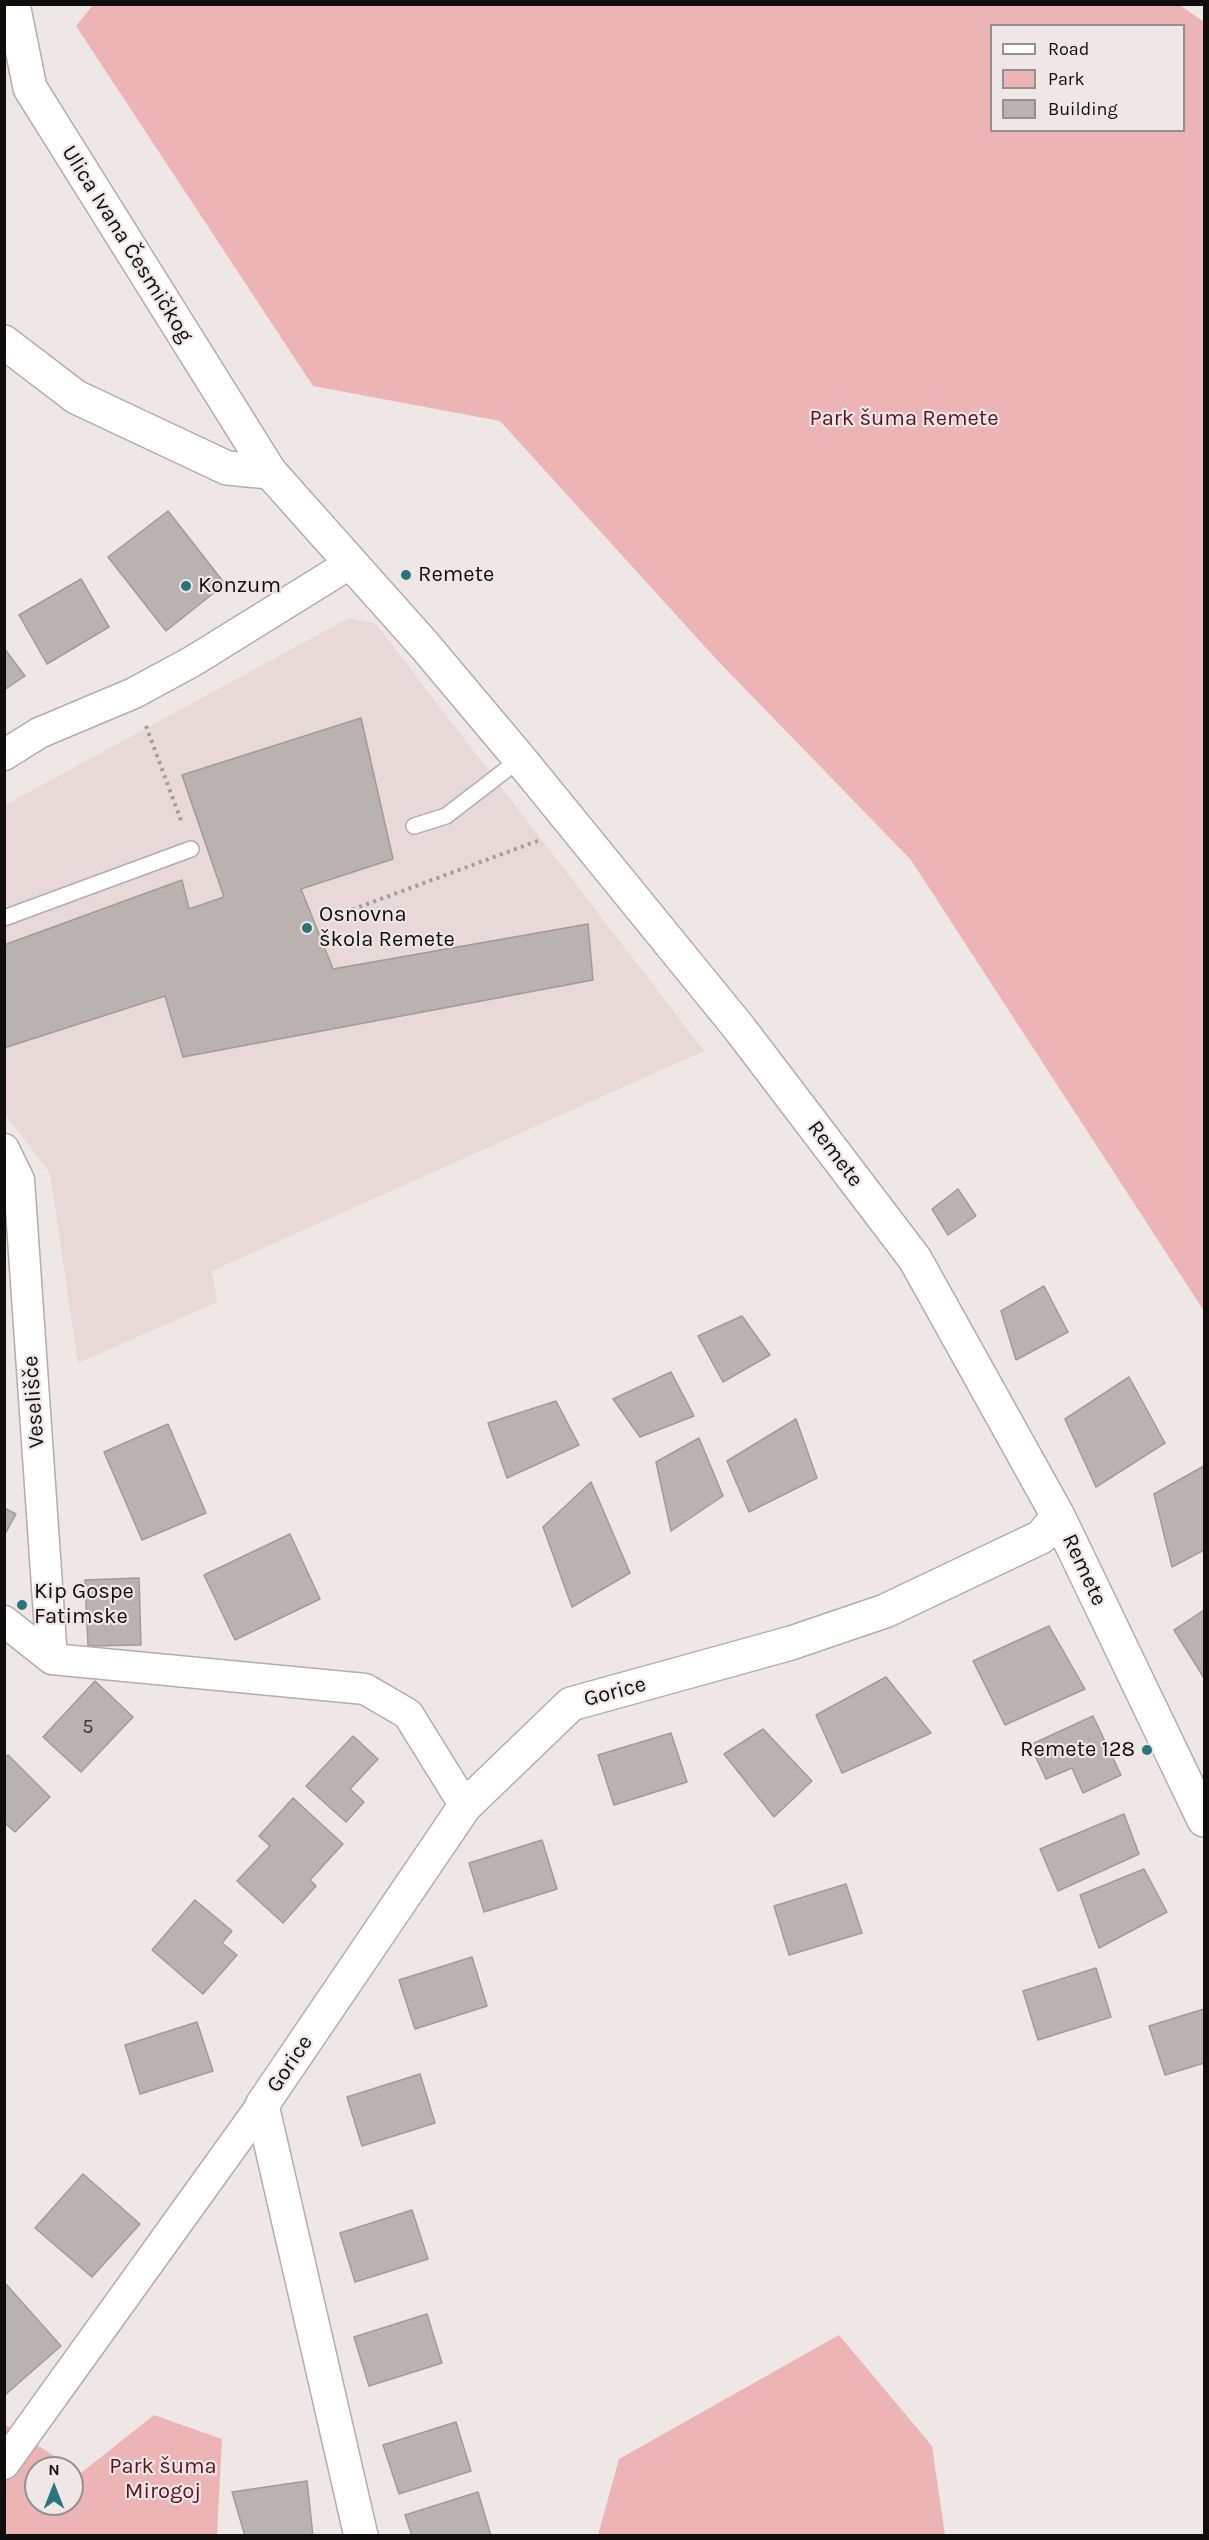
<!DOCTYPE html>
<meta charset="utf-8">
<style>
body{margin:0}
#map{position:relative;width:1209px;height:2540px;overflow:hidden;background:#efe6e6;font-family:Karla,sans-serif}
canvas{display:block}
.frame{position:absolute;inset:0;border:6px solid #100d0d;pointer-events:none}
.legend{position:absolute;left:990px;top:24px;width:195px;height:108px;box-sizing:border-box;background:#efe6e6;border:2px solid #968f8f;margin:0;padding:8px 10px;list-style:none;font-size:18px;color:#100d0d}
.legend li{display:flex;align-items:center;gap:12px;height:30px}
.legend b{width:30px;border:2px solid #968f8f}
.north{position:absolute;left:24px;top:2456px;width:60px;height:60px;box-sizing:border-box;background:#efe6e6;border:2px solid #968f8f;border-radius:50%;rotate:0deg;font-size:16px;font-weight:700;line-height:24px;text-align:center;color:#100d0d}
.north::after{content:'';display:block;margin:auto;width:21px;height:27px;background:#2b747c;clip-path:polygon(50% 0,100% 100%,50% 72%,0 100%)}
</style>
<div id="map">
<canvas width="1209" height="2540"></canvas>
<div class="frame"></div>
<ul class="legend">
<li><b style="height:8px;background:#fff"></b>Road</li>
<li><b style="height:16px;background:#edb4b6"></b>Park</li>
<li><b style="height:16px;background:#bab1b1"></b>Building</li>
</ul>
<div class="north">N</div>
</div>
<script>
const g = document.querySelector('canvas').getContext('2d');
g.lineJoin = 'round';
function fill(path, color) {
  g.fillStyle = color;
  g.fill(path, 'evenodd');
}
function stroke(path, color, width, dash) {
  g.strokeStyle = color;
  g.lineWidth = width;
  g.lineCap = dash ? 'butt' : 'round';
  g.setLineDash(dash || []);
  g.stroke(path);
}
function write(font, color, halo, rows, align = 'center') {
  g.font = font + ' Karla,sans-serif';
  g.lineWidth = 4.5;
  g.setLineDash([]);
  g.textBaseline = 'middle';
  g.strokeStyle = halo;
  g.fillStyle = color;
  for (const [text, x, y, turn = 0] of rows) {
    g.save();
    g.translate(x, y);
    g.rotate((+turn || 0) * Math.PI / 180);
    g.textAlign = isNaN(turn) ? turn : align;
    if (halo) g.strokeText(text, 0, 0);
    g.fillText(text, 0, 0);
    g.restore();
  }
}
const built = new Path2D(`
 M349,618L376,624L704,1051L212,1271L217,1302L78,1363L50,1173L5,1114V805Z`);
const green = new Path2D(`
 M93,5L1178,4L1204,22V1311L911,860L717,660L500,421L313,386L76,26ZM992,26H1184V130H992Z
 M839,2335L932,2446L945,2535H598L619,2459Z
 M154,2415L222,2439L217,2535H5L4,2424L81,2473ZM36,2468H72V2504H36Z`);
const building = new Path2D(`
 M168,511L225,584L166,631L108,557Z
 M81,579L109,627L47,664L19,615Z
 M4,648L25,676L4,690Z
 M361,718L393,859L301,889L333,969L588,924L593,980L183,1057L165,996L4,1048V945L182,880L189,909L224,897L182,775Z
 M958,1189L976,1216L948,1235L932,1209Z
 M1044,1286L1068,1332L1016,1360L1001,1311Z
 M742,1316L770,1355L723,1382L698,1336Z
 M671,1372L694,1416L640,1437L613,1399Z
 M1129,1377L1165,1443L1096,1487L1065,1419Z
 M556,1401L579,1445L507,1478L488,1423Z
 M796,1419L817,1478L749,1512L727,1461Z
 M168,1424L206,1513L142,1540L104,1452Z
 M699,1438L723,1496L671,1531L656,1462Z
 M1204,1466V1550L1172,1567L1154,1494Z
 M591,1482L630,1573L572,1607L543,1527Z
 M4,1508L16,1514L4,1536Z
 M290,1534L320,1599L235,1640L204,1575Z
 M139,1578L141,1645L88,1646L85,1580Z
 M1204,1610V1678L1174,1630Z
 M1049,1626L1085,1689L1005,1725L973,1661Z
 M886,1677L931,1733L842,1773L816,1715Z
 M95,1681L133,1717L81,1772L43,1737Z
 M1093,1716L1121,1775L1083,1793L1072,1768L1046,1779L1030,1745Z
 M763,1729L812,1781L774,1817L724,1754Z
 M671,1733L687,1782L614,1805L598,1755Z
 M353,1736L378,1759L350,1789L364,1802L346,1822L306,1786Z
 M8,1755L50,1797L15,1832L4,1822V1758Z
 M293,1798L343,1844L310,1880L316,1886L283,1923L237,1881L270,1846L259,1836Z
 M1124,1814L1139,1854L1058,1891L1040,1849Z
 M542,1840L557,1889L484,1912L469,1863Z
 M1144,1869L1167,1912L1099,1948L1080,1895Z
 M846,1884L862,1933L789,1955L774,1906Z
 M195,1900L232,1931L222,1943L237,1955L203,1994L152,1950Z
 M472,1957L487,2006L415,2029L399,1980Z
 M1096,1968L1111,2017L1038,2040L1023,1991Z
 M1204,2009V2063L1165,2075L1149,2026Z
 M197,2022L213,2071L140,2094L125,2045Z
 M420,2074L435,2123L362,2146L347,2097Z
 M83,2174L140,2224L92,2277L35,2228Z
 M412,2210L428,2259L355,2282L340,2233Z
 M4,2282L61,2346L5,2395L4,2394Z
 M427,2314L442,2363L369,2386L354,2337Z
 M456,2422L471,2471L399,2494L383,2445Z
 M307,2481L313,2536H245L232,2492Z
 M478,2492L491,2536H412L405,2515Z`);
const path = new Path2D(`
 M146,726L182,823
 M324,920L540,840`);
const service = new Path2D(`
 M414,826L446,816L520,759
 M4,918L191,849`);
const minor = new Path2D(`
 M4,755L39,733L134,693L193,661L351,563
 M4,1149L19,1180L52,1659
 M4,1621L52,1659L365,1689L408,1714L465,1806
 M4,2464L262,2105`);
const tertiary = new Path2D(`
 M270,472L425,646L520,759L740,1029L915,1259L1058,1516L1204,1820
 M361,2536L262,2105L465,1806L571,1704L791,1643L885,1611L1041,1537L1058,1516`);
const secondary = new Path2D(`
 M13,4L30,88L270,472
 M4,342L76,397L227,468L270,472`);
const markers = [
 [406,575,6,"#2b747c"],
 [186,586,6,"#2b747c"],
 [307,928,6,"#2b747c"],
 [22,1605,6,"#2b747c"],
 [1147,1750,6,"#2b747c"]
];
const numberNames = [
 ["5",88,1727]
];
const streetNames = [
 ["Ulica Ivana Česmičkog",127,244,58],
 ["Remete",835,1154,53],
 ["Veselišče",34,1402,-94],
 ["Remete",1084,1570,65],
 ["Gorice",615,1692,-15],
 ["Gorice",290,2064,-56]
];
const parkNames = [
 ["Park šuma Remete",904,419],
 ["Park šuma",163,2467],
 ["Mirogoj",163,2492]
];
const poiNames = [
 ["Remete",418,575],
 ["Konzum",198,586],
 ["Osnovna",319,915],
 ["škola Remete",319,940],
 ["Kip Gospe",34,1592],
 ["Fatimske",34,1617],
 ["Remete 128",1135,1750,"right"]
];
fill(built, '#e9d8d8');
fill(green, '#edb4b6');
fill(building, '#bab1b1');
stroke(building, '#a29a9a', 1.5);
stroke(service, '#b4acac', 18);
stroke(minor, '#b4acac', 33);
stroke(tertiary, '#b4acac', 36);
stroke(secondary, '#b4acac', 36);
stroke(path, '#a29b9b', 4, [3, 4.5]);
stroke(service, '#fff', 15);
stroke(minor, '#fff', 30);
stroke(tertiary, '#fff', 33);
stroke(secondary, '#fff', 33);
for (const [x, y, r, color] of markers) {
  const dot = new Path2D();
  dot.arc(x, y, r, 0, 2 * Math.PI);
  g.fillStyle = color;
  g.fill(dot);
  stroke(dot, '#efe6e6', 2);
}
write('20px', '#3a3636', null, numberNames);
write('22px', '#100d0d', '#efe6e6', streetNames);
write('22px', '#5a121f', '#efe6e6', parkNames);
write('22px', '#100d0d', '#efe6e6', poiNames, 'left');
</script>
